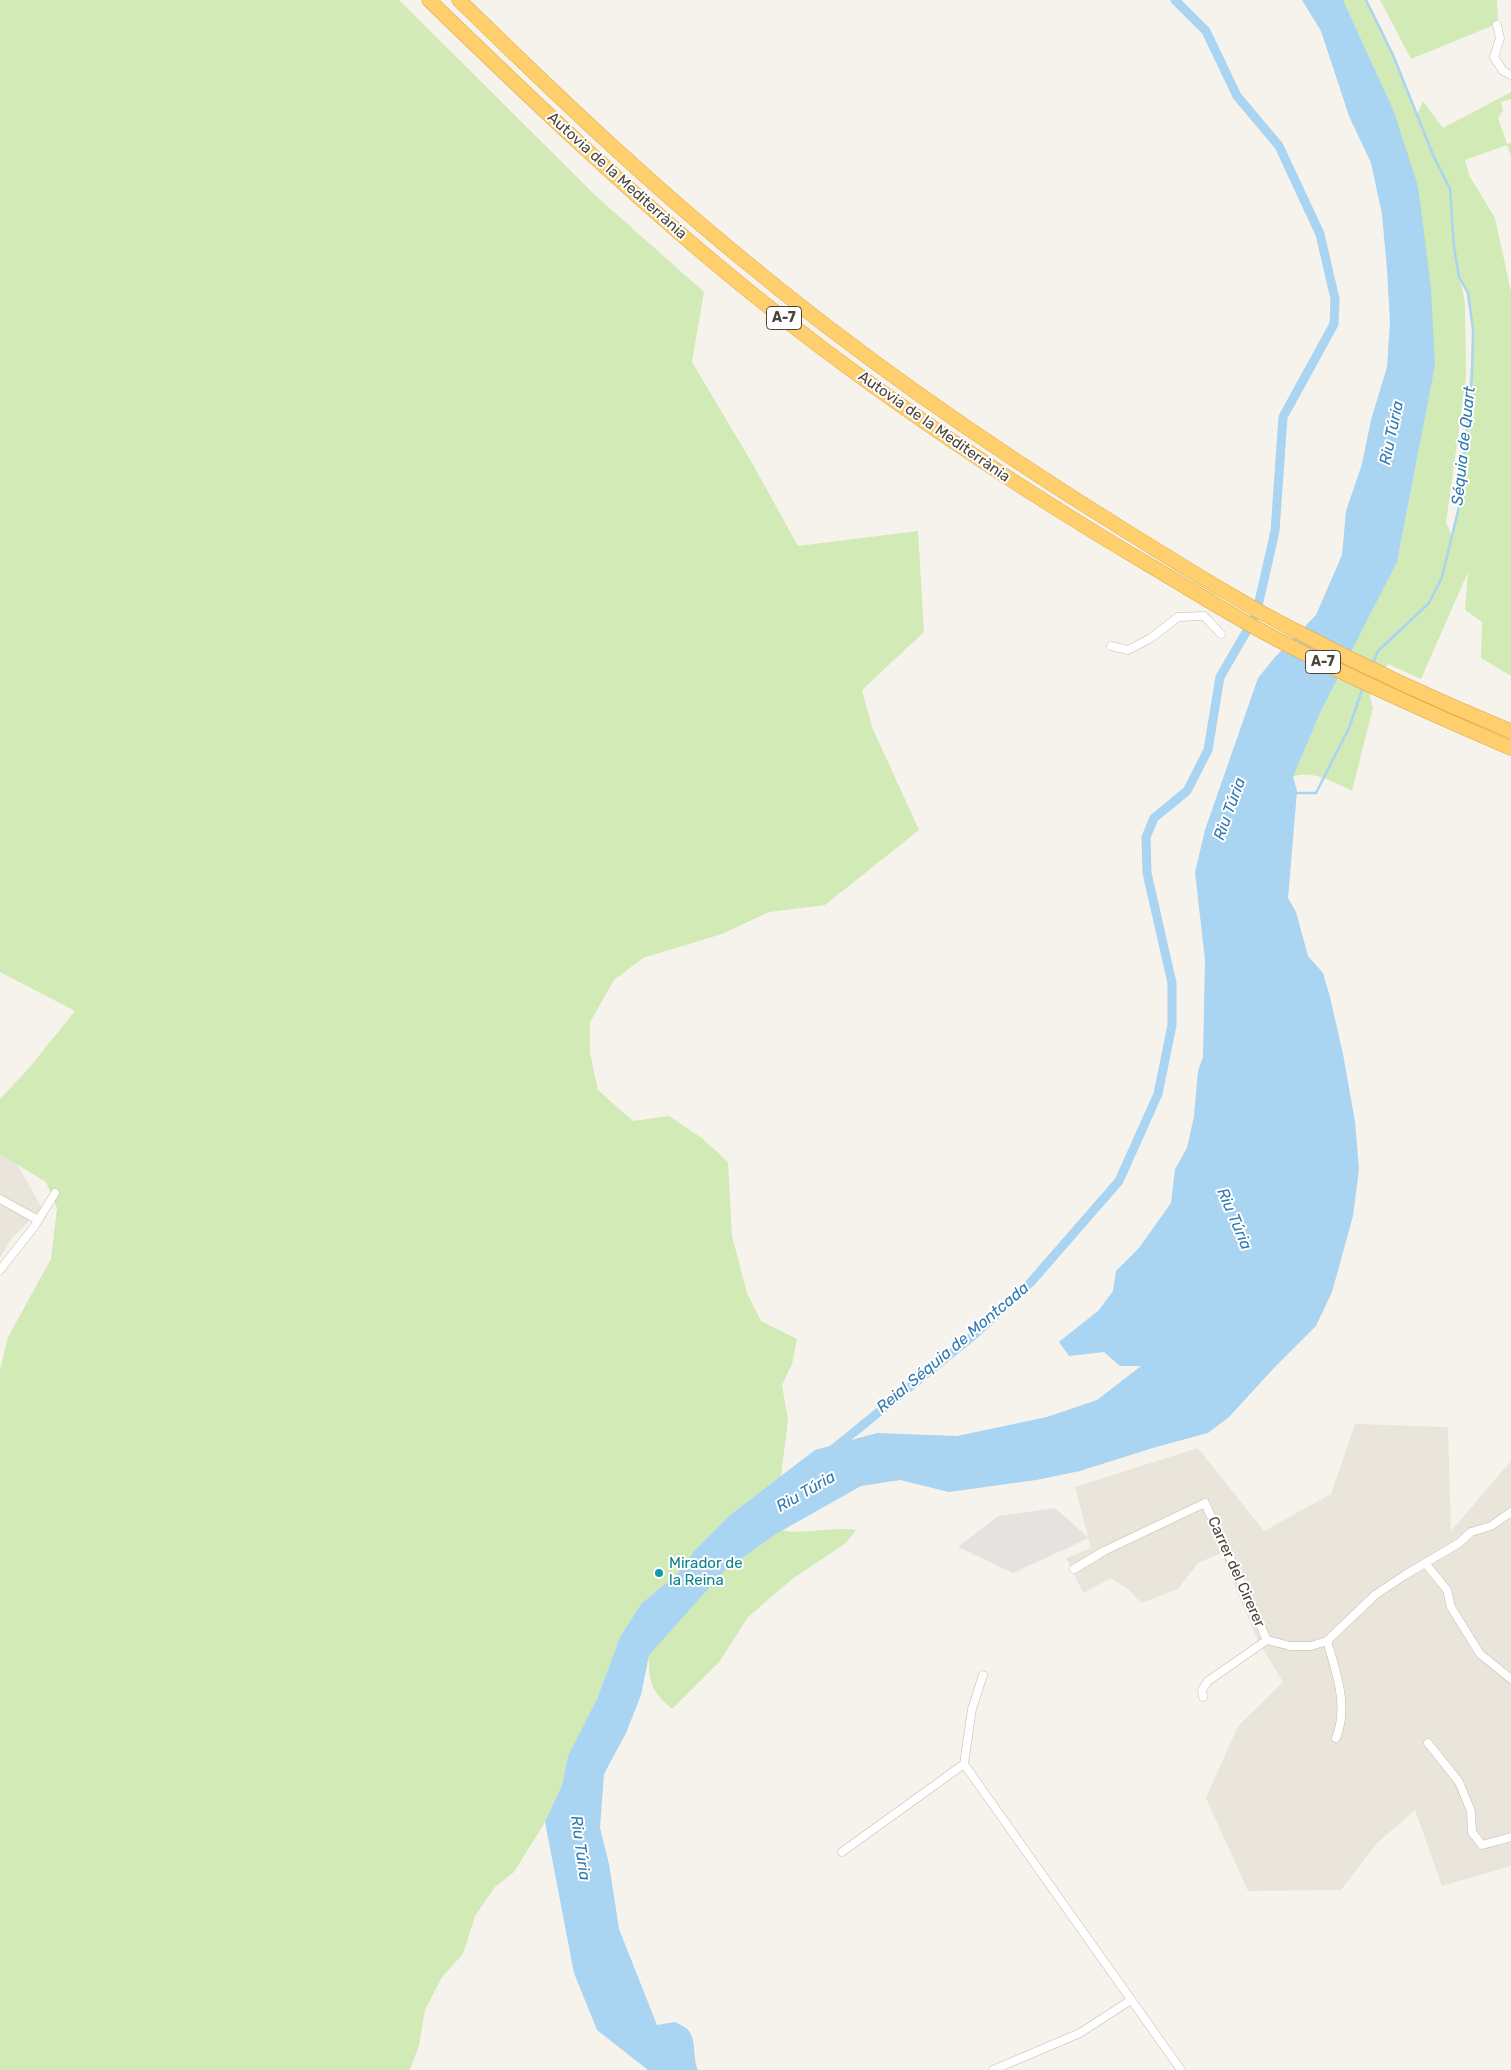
<!DOCTYPE html>
<meta charset="utf-8">
<style>
body{margin:0}
canvas{display:block;background:#f6f3ec}
</style>
<canvas width="1511" height="2070"></canvas>
<script>
const g = document.querySelector('canvas').getContext('2d');
g.lineJoin = 'round';
function fill(path, color) {
  g.fillStyle = color;
  g.fill(path, 'evenodd');
}
function stroke(path, color, width, dash) {
  g.strokeStyle = color;
  g.lineWidth = width;
  g.lineCap = dash ? 'butt' : 'round';
  g.setLineDash(dash || []);
  g.stroke(path);
}
function write(font, color, halo, rows, align = 'center') {
  g.font = font + ' Rubik,sans-serif';
  g.lineWidth = 4;
  g.setLineDash([]);
  g.textBaseline = 'middle';
  g.strokeStyle = halo;
  g.fillStyle = color;
  for (const [text, x, y, turn = 0] of rows) {
    g.save();
    g.translate(x, y);
    g.rotate((+turn || 0) * Math.PI / 180);
    g.textAlign = isNaN(turn) ? turn : align;
    if (halo) g.strokeText(text, 0, 0);
    g.fillText(text, 0, 0);
    g.restore();
  }
}
const residential = new Path2D(`
 M0,1152L14,1159L42,1208L11,1239L0,1258Z
 M1355,1424L1448,1427L1451,1531L1511,1461V1866L1442,1886L1415,1810L1377,1843L1341,1890L1248,1891L1206,1798L1238,1726L1283,1682L1257,1639L1221,1553L1198,1563L1178,1589L1141,1603L1128,1589L1111,1578L1083,1593L1066,1558L1091,1548L1075,1487L1198,1448L1264,1531L1331,1494Z`);
const green = new Path2D(`
 M0,0H399L596,196L704,292L692,362L752,463L798,546L918,531L924,632L862,690L872,727L919,830L825,905L769,912L722,934L643,958L614,980L590,1022V1053L598,1090L633,1121L669,1116L703,1139L728,1162L732,1236L747,1293L761,1321L797,1339L792,1364L782,1385L788,1420L781,1476L730,1515L695,1550L677,1574L641,1604L620,1637L597,1699L568,1756L562,1785L545,1822L514,1872L495,1887L475,1916L463,1954L442,1977L425,2010L419,2045L410,2070H0V1370L8,1337L51,1259L57,1208L46,1182L0,1154V1099L29,1068L75,1011L0,972Z
 M1343,0H1366L1393,55L1417,115L1423,101L1443,128L1511,92V99L1501,102L1503,111L1498,118L1507,144L1511,143V157L1507,145L1465,160L1470,177L1495,218L1511,292V676L1481,658L1482,622L1465,610L1468,572L1421,679L1388,664L1369,692L1373,708L1352,791C1335,783 1312,769 1293,777L1321,711L1397,562L1435,366L1393,109ZM1460,279L1468,293L1473,330L1465,452L1459,507L1452,535L1446,523L1466,378L1465,303Z
 M1380,0H1497L1498,19L1494,25L1411,59Z
 M772,1528C799,1537 829,1526 856,1530L846,1543L792,1579L748,1617L720,1661L672,1709C647,1688 650,1679 648,1648L694,1591Z`);
const parking = new Path2D(`
 M1055,1508L1089,1538L1013,1573L958,1547L998,1516Z`);
const water = new Path2D(`
 M1302,0H1343L1393,109L1418,186L1431,288L1435,366L1397,562L1321,711L1293,777L1297,791L1288,898L1296,912L1308,956L1323,973L1330,997L1343,1054L1355,1122L1359,1169L1353,1216L1332,1292L1316,1326L1273,1369L1229,1417L1208,1433L1156,1447L1080,1471L1036,1480L949,1492L900,1480L861,1486L776,1534L725,1570L649,1655L641,1695L626,1733L604,1774L600,1828L609,1864L619,1929L657,2025L675,2022C679,2024 686,2027 689,2031C697,2042 692,2058 698,2070H648L597,2030L574,1973L545,1822L562,1785L568,1756L597,1699L620,1637L641,1604L677,1574L695,1550L730,1515L815,1450L877,1433L957,1436L1047,1417L1097,1400L1141,1366H1120L1104,1352L1069,1356L1059,1342L1099,1310L1113,1291L1116,1271L1139,1248L1171,1203L1175,1169L1187,1148L1194,1116L1198,1071L1203,1057L1205,960L1195,872L1205,830L1258,678L1275,657L1316,615L1342,555L1346,511L1362,464L1371,420L1387,367L1390,321L1387,270L1382,214L1371,163L1349,116L1321,31Z`);
const stream = new Path2D(`
 M1366,0L1393,55L1433,155L1450,189L1454,247L1459,277L1468,293L1473,330L1472,376L1459,507L1442,577L1429,603L1378,651L1373,663
 M1295,793H1316L1349,728L1363,687`);
const canal = new Path2D(`
 M832,1450L975,1334L1031,1282L1119,1181L1158,1094L1172,1025V983L1147,873L1146,837L1154,818L1187,791L1208,750L1220,677L1256,615L1275,531L1283,417L1334,324L1335,299L1320,234L1279,146L1237,96L1206,31L1175,0`);
const street = new Path2D(`
 M1497,25L1500,38L1494,57L1503,71L1511,75
 M1111,646L1128,650L1151,638L1178,617L1204,616L1221,634
 M0,1199L38,1220
 M0,1270L34,1227L55,1193
 M1425,1563L1447,1590L1451,1607L1480,1654L1511,1679
 M1074,1569L1104,1551L1205,1503L1267,1640
 M1327,1641C1336,1672 1349,1706 1336,1738
 M983,1675L972,1709L964,1764L1181,2070
 M1203,1697L1202,1690L1208,1681L1267,1640L1290,1646H1311L1327,1641L1375,1595L1405,1575L1459,1543L1471,1532L1491,1526L1511,1512
 M1428,1743L1459,1782L1471,1811L1472,1832L1482,1845L1511,1837
 M842,1852L964,1764
 M993,2070L1080,2033L1131,2000`);
const highway = new Path2D(`
 M429,0C526,94 624,188 728,274C860,383 1002,478 1149,565C1195,592 1240,621 1288,645C1361,683 1436,716 1511,748
 M459,0C550,89 642,177 741,258C860,357 989,446 1121,528C1178,563 1234,599 1294,630C1364,667 1437,701 1511,731`);
const markers = [
 [659,1573,5,"#0f9aa8"]
];
const shields = [
 [784,318,35],
 [1323,662,35]
];
const shieldNames = [
 ["A-7",784,318],
 ["A-7",1323,662]
];
const streetNames = [
 ["Autovia de la Mediterrània",617,176,42],
 ["Autovia de la Mediterrània",934,427,35],
 ["Carrer del Cirerer",1236,1572,66]
];
const cultureNames = [
 ["Mirador de",669,1564],
 ["la Reina",669,1581]
];
const waterNames = [
 ["Riu Túria",1392,433,-78],
 ["Séquia de Quart",1464,446,-84],
 ["Riu Túria",1230,809,-70],
 ["Riu Túria",1234,1219,67],
 ["Reial Séquia de Montcada",953,1348,-40],
 ["Riu Túria",806,1492,-30],
 ["Riu Túria",580,1848,82]
];
fill(residential, '#eae5da');
fill(green, '#d2eab5');
fill(parking, '#e5e3e0');
fill(water, '#a9d4f2');
stroke(stream, '#a9d4f2', 2.5);
stroke(canal, '#a9d4f2', 9);
stroke(street, '#c2bbae', 9);
stroke(highway, '#e0a43c', 15);
stroke(street, '#fff', 8);
stroke(highway, '#ffcf6e', 14);
for (const [x, y, r, color] of markers) {
  const dot = new Path2D();
  dot.arc(x, y, r, 0, 2 * Math.PI);
  g.fillStyle = color;
  g.fill(dot);
  stroke(dot, '#fff', 2);
}
for (const [x, y, w] of shields) {
  const box = new Path2D();
  box.roundRect(x - w / 2, y - 11.5, w, 23, 4);
  g.fillStyle = '#fff';
  g.fill(box);
  stroke(box, '#4b4439', 1);
}
write('bold 14px', '#4b4439', null, shieldNames);
write('15px', '#4b4439', '#fff', streetNames);
write('15px', '#0d838f', '#fff', cultureNames, 'left');
write('italic 16px', '#2e7ab2', '#fff', waterNames);
</script>
